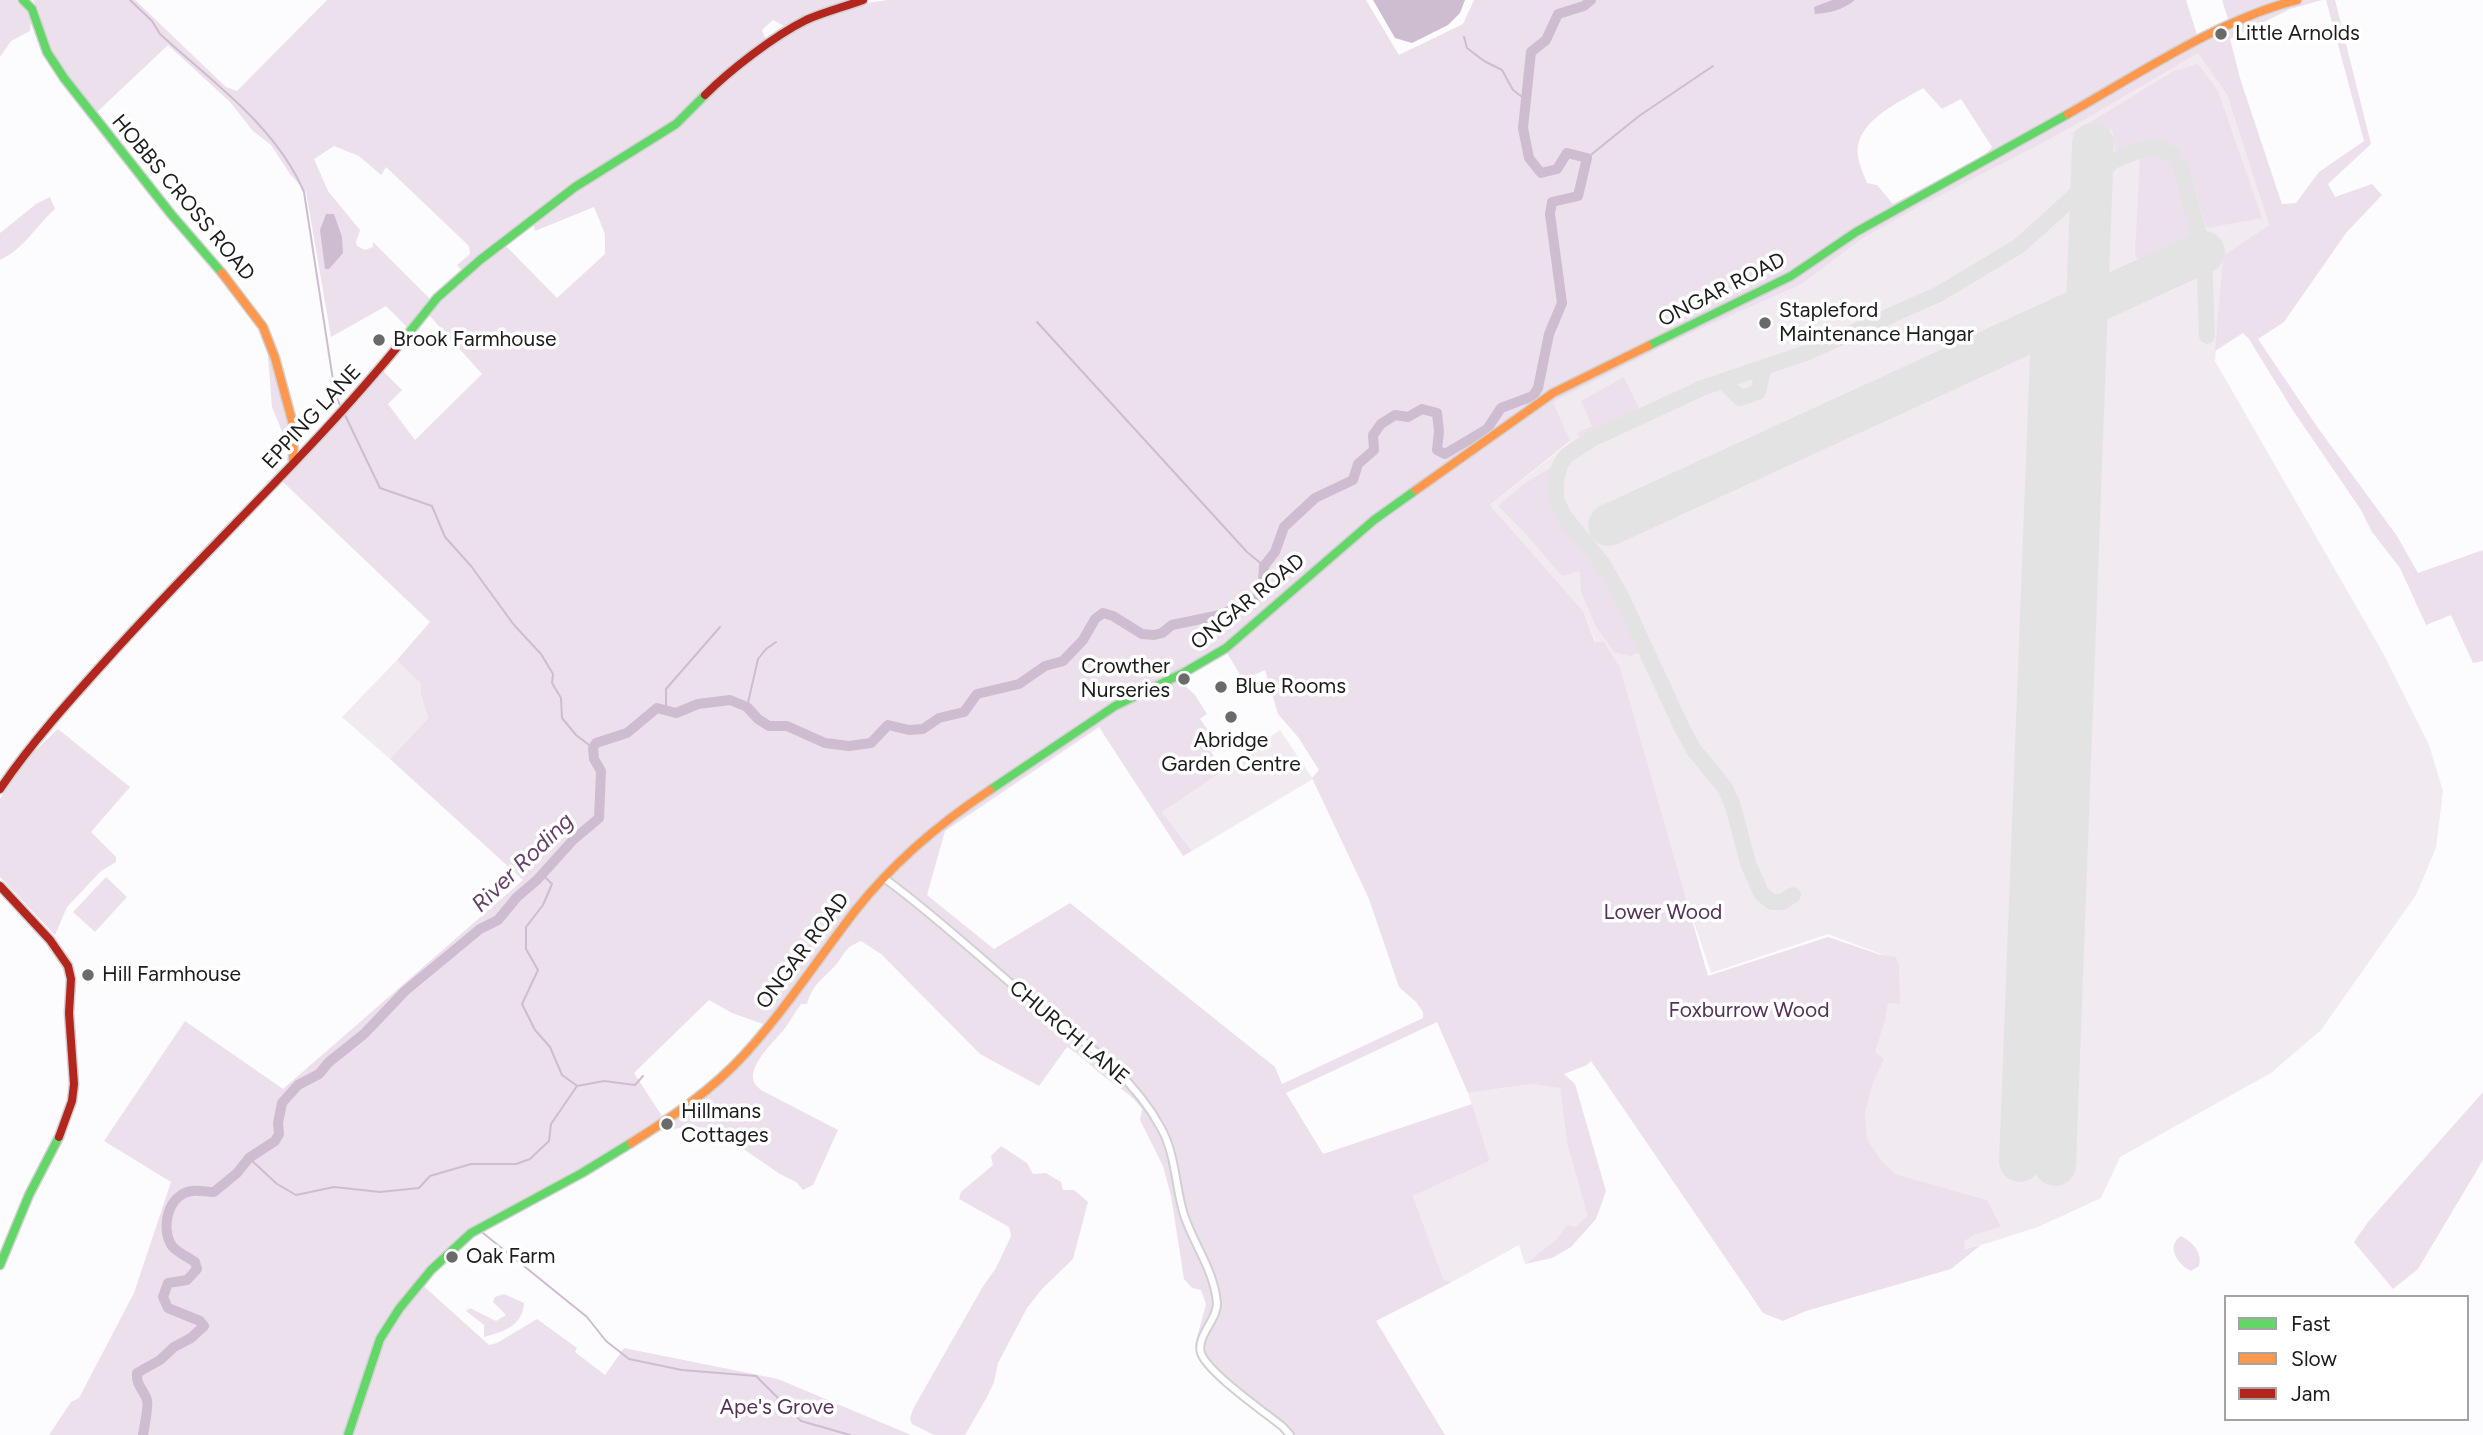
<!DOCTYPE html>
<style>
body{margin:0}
#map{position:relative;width:2483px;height:1435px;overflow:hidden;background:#fcfbfd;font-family:Figtree,sans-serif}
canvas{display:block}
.legend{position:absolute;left:2224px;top:1295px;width:245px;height:126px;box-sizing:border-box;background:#fff;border:2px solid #a5a4a5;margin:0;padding:9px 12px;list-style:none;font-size:21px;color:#1d1c1d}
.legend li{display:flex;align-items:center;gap:14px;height:35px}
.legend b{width:35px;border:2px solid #a5a4a5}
</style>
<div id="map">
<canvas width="2483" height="1435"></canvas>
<ul class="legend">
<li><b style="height:9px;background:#63d668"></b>Fast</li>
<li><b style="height:9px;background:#ff974d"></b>Slow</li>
<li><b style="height:9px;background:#b3261e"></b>Jam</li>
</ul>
</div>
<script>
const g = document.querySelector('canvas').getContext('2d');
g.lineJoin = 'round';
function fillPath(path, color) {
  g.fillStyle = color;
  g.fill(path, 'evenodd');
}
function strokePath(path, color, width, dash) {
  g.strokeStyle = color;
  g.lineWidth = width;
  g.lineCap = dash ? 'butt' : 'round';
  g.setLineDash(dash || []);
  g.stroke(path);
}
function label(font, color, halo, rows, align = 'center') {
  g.font = font + ' Figtree,sans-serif';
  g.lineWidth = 7;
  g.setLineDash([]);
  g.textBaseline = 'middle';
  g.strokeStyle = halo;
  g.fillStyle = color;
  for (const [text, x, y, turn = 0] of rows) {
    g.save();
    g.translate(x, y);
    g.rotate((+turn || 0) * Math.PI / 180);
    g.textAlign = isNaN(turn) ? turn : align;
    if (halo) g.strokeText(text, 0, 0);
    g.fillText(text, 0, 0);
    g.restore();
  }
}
const built = new Path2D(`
 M 2198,52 L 2227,95 L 2269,225 L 2223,257 L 2215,361 L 2383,653 L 2429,745 L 2443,791 L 2436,848 L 2416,895 L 2321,1030 L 2271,1073 L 2120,1157 L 2101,1198 L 2038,1227 L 1988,1243 L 1823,1285 L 1824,1227 L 1793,1010 L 1809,992 L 1883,955 L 1828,934 L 1711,973 L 1619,699 L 1583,611 L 1490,505 L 1570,442 L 1552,402 L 1674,341 L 1802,284 L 1862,239 L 1919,206 L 2060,134 Z
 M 397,660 L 421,684 L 421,697 L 428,718 L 390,759 L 342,717 Z
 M 1280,730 L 1313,779 L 1192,851 L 1162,812 Z
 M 1532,1084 L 1560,1087 L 1567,1144 L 1587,1215 L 1575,1227 L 1525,1264 L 1519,1245 L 1452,1282 L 1444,1280 L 1413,1196 L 1490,1161 L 1468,1093 Z`);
const green = new Path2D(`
 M 0,0 L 18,0 C 28,9 33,17 30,31 L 11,41 L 0,57 Z
 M 33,0 L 135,0 L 226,87 L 237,91 L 327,0 L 851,0 L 822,9 L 784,26 L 773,20 L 762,30 L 766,41 L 715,79 L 673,121 L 575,183 L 462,270 L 457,265 L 470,254 L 469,246 L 386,167 L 381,175 L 359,156 L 334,146 L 314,159 L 328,191 L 360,230 L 356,242 L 357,246 L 365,250 L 373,247 L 373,242 L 430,299 L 408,328 L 386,306 L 331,337 L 306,192 L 290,174 L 271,145 L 253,131 L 230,102 L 168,45 L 95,114 C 78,92 56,68 47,41 C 42,26 42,13 33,0 Z
 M 888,0 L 1366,0 L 1399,55 L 1463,24 L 1474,0 L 1832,0 L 1815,8 L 1815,14 C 1829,14 1845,9 1855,0 L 2186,0 L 2198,38 L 2229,22 L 2222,0 L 2322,0 L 2290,9 L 2230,39 L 2240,78 L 2282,204 L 2296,203 L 2319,172 L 2364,141 L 2326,0 L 2335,0 L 2371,144 L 2328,184 L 2335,197 L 2372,184 L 2382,195 L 2346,233 L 2284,322 L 2258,339 L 2318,428 L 2397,536 L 2418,573 L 2483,550 L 2483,661 L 2473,663 L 2451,615 L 2426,625 L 2400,568 L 2372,532 L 2361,510 L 2292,409 L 2249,339 L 2243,333 L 2215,351 L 2223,256 L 2269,225 L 2227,95 L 2198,53 L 2060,134 L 1920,206 L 1862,239 L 1802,284 L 1674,341 L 1553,402 L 1570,441 L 1490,505 L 1583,611 L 1595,642 L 1604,642 L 1620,668 L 1708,976 L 1828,937 L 1881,955 L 1896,957 L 1899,965 L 1900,1004 L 1888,1003 L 1885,1020 L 1875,1052 L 1884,1059 L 1872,1085 L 1865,1113 L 1867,1139 L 1882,1162 L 1897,1175 L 1987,1200 L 2001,1227 L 1976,1234 L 1964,1241 L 1965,1249 L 1981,1245 L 1951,1269 L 1806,1311 L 1783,1321 L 1763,1313 L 1591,1061 L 1587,1065 L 1564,1074 L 1575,1084 L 1606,1191 L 1596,1219 L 1571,1247 L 1552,1258 L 1525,1264 L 1556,1240 L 1567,1225 L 1575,1227 L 1587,1215 L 1567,1144 L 1560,1088 L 1532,1084 L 1468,1093 L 1437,1022 L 1286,1093 L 1323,1154 L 1472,1104 L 1490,1161 L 1413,1196 L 1444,1280 L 1452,1282 L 1376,1321 L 1445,1435 L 1285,1435 L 1270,1419 L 1202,1361 L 1195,1345 L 1206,1304 L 1201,1290 L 1192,1288 L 1184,1279 L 1171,1196 L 1163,1166 L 1140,1120 L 1142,1109 C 1131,1094 1122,1090 1107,1079 C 1093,1069 1083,1056 1067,1047 L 1039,1086 L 980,1054 L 881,954 L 861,941 C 841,949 846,955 833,968 C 820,982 813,984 807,1004 L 801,1004 C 795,1012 791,1020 785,1028 C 775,1041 755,1058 753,1075 C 752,1082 757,1086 761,1090 L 838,1130 L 813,1185 L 803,1190 L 796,1182 L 780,1174 L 723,1135 L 695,1126 L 658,1131 L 721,1081 L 791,992 L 763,1024 L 732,1013 L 709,1000 L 634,1073 L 662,1116 L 608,1153 L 475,1226 L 418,1281 L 489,1345 L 497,1343 L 537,1319 L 577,1348 L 575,1352 L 605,1375 L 624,1348 L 778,1379 L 911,1435 L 49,1435 L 71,1402 L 79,1398 L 134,1293 L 171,1182 L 104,1141 L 185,1021 L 283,1089 L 523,880 L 390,759 L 428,718 L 421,696 L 421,684 L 397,660 L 430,622 L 282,481 L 383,371 L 402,390 L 388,404 L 415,440 L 482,374 L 429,315 C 454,286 472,266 506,246 L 557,298 L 605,254 L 605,234 L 594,207 L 535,231 L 533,224 L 574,191 L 678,126 L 719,84 L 765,49 L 802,26 L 860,4 ZM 1923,88 L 1942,109 L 1961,99 L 1992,147 L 1984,156 L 1893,204 L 1877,185 L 1867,183 C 1864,175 1859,165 1858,156 C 1854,121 1899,103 1923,88 ZM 1226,651 L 1243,680 L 1265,670 L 1278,714 L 1298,737 L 1319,770 L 1312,778 L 1369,899 L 1399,987 L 1416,1002 L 1423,1012 L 1423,1018 L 1282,1084 L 1275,1067 L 1070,903 L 994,949 L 927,895 L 945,831 L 1099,727 L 1183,856 L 1192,851 L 1162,812 L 1224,770 L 1211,752 L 1218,744 L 1200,719 L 1207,714 L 1195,695 L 1178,679 L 1110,710 Z
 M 2198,64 L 2218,91 L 2262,218 L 2207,228 C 2190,178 2187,117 2116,154 L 2112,130 L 2069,135 L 2174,71 Z
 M 2152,152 C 2185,157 2189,207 2196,235 L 2140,260 L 2136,258 L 2135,252 L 2140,156 Z
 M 50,197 L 55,209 C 36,226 24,249 0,260 L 0,233 L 36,204 Z
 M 267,344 L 291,429 L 291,453 L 272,407 Z
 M 1624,377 L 1639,409 L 1579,437 L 1577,433 L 1592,426 L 1581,401 Z
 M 1555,465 L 1549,484 L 1551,501 L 1576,542 L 1608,582 L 1642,651 L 1630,656 L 1614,652 L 1597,628 L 1581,592 L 1580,571 L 1562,576 L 1525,533 L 1498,506 L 1524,484 Z
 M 58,729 L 130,787 L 91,832 L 116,857 L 116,862 L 101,871 L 67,907 L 55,935 L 0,877 L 0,799 L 22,763 Z
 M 106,877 L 127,897 L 95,932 L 73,912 Z
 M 2483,1092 L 2483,1160 L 2418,1269 L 2393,1289 L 2354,1242 L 2368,1222 Z
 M 1001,1146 L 1027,1163 L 1033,1174 L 1046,1173 L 1061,1182 L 1063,1190 L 1074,1190 L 1088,1202 L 1073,1259 L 1042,1289 L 1027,1308 L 998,1363 L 994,1382 L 987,1397 L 965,1435 L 934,1435 L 912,1424 L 910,1419 L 913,1409 L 982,1288 L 996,1268 L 1011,1236 L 1009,1227 L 959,1199 L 961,1192 L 993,1165 L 991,1156 Z
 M 2181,1236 C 2192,1242 2203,1252 2199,1266 L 2191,1271 C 2178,1265 2165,1246 2181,1236 Z
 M 504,1294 L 524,1303 C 523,1326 503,1332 484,1337 L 484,1325 L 466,1311 L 470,1308 L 496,1321 L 506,1315 L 493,1302 L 495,1297 Z`);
const water = new Path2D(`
 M 1373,0 L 1465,0 L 1460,13 L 1448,25 L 1412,43 L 1395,38 Z
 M 1832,0 L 1855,0 C 1845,9 1828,14 1815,14 L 1814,7 Z
 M 326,214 L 334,214 L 342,237 L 343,253 L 329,269 L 325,269 L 320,230 Z`);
const stream = new Path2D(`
 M 130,0 L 152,21 L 160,34 C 211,81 276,126 304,192 L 335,393 L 341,408
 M 1464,37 L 1467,48 L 1484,61 L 1502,70 L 1513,90 L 1526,100
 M 1587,158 L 1639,116 L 1713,66
 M 1037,322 L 1247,552 L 1264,566
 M 344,413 L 380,488 L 432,506 L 445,537 L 471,566 L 514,625 L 541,654 L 553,674 L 552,683 L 561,698 L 562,718 L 576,735 L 593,748
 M 747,707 L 758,659 L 766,649 L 776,642
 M 666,711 L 666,689 L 720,627
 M 542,874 L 552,884 L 543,905 L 526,927 L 526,949 L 538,970 L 522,1004 L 535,1030 L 550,1047 L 562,1075 L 576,1085
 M 249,1158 L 277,1184 L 296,1195 L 334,1187 L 380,1192 L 419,1188 L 430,1176 L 471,1164 L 516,1164 L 530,1159 L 549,1141 L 551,1124 L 577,1086 L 604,1081 L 635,1085 L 643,1076
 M 483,1233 L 587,1317 L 606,1341 L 629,1359 L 682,1370 L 756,1376 L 801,1421 L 850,1435`);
const river = new Path2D(`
 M 143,1435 C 144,1428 149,1405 147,1400 C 144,1390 136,1386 137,1373 L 160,1360 L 174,1347 L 191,1338 L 204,1326 L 200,1321 L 168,1308 L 163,1297 L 168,1283 L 187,1280 L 197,1269 L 195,1262 C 188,1257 178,1253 172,1246 C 160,1228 168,1194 192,1191 C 199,1190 207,1192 214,1192 L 237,1173 L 249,1158 L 275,1141 L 279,1134 L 278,1123 L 282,1103 L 298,1085 L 319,1074 L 329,1062 L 364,1034 L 405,991 L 480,929 L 498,920 L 517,897 L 537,880 L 573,840 L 599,818 L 601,771 L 594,759 L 593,748 L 596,743 L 627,733 L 657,708 L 676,713 L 698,704 L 730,700 L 747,707 L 758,719 L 769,726 L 787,726 L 825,743 L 849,746 L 871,743 L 888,725 L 909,730 L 923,729 L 939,718 L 964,712 L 977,694 L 1019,684 L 1045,666 L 1063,661 L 1083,640 L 1095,619 L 1103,613 L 1113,616 L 1142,634 L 1154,635 L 1162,633 L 1172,625 L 1220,615 L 1257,598 L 1263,583 L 1264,566 L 1275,552 L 1284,527 L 1315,498 L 1353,480 L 1358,464 L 1374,450 L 1373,435 L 1381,424 L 1395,415 L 1408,417 L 1422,409 L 1437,413 L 1439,431 L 1437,450 L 1445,454 L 1487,429 L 1501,408 L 1533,396 L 1538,388 L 1549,334 L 1562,303 L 1550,214 L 1552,202 L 1578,196 L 1587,158 L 1567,153 L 1557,169 L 1541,173 L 1529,158 L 1523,128 L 1531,52 L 1546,40 L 1558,14 L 1584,6 L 1591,0`);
const taxiway = new Path2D(`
 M 1723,381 L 1740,398 L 1758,392 L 1764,367
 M 1793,895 L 1782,902 L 1772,902 L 1761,893 L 1748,863 L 1733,806 L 1725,788 L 1694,750 L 1681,726 L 1620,594 L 1602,563 L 1564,516 L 1556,500 L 1556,481 L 1560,465 L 1567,455 L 1592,439 L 1702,388 L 1806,353 L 1939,294 L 2019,246 L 2113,161 L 2143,149 L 2159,148 L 2172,154 L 2181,168 L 2204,252 L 2207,336`);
const runway = new Path2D(`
 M 1609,525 L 2204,252
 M 2020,1161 L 2052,329
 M 2055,1165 L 2093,144`);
const street = new Path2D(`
 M 884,878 C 932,913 976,954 1022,993 C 1072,1034 1130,1070 1161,1128 C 1176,1155 1175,1186 1184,1215 C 1194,1245 1214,1270 1217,1303 C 1218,1319 1196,1336 1201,1353 C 1207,1372 1266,1413 1283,1427 L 1290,1435`);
const fast = new Path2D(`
 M 23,0 L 32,9 L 47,52 L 64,78 L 171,214 L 222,273
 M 403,340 L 437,298 L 480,260 L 575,187 L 676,124 L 705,95
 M 1648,346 L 1791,276 L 1856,232 L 2068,114
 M 990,790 L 1115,706 L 1185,672 L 1226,648 L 1374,520 L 1416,490
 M 0,1265 L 29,1195 L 59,1137
 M 348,1435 L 380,1339 L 399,1309 L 431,1270 L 471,1233 L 582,1173 L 631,1143`);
const slow = new Path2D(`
 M 2068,114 C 2137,75 2220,19 2297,0
 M 222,273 L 263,327 L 275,358 L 294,428 L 293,460
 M 1416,490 L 1553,393 L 1648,346
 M 631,1143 C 671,1118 712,1090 744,1055 C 785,1010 818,959 855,911 C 892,864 940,823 990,790`);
const jam = new Path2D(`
 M 705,95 C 730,70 774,36 806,20 C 824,12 844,7 863,0
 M 0,789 C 32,742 70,700 109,657 C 205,550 312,452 403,340
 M 0,886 L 50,940 L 68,966 L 71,979 L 69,1013 L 74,1084 L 72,1101 L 59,1137`);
const markers = [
 [2221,34,7,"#6b6a6b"],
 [1765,323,7,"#6b6a6b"],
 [379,340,7,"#6b6a6b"],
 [1184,679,7,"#6b6a6b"],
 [1221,687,7,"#6b6a6b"],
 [1231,717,7,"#6b6a6b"],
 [88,975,7,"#6b6a6b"],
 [667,1124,7,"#6b6a6b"],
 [452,1257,7,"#6b6a6b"]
];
const poiNames = [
 ["Little Arnolds",2235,34],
 ["Stapleford",1779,311],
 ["Maintenance Hangar",1779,335],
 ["Brook Farmhouse",393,340],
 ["Crowther",1170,667,"right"],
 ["Nurseries",1170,691,"right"],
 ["Blue Rooms",1235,687],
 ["Abridge",1231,741,"center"],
 ["Garden Centre",1231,765,"center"],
 ["Hill Farmhouse",102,975],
 ["Hillmans",681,1112],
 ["Cottages",681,1136],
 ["Oak Farm",466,1257]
];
const streetNames = [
 ["HOBBS CROSS ROAD",183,198,50],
 ["ONGAR ROAD",1722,290,-27],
 ["EPPING LANE",312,417,-47],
 ["ONGAR ROAD",1248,602,-39],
 ["ONGAR ROAD",803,951,-53],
 ["CHURCH LANE",1069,1033,40]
];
const parkNames = [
 ["Lower Wood",1663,913],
 ["Foxburrow Wood",1749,1011],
 ["Ape's Grove",777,1408]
];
const waterNames = [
 ["River Roding",523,863,-44]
];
fillPath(built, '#f1ebf1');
fillPath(green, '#ece0ed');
fillPath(water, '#cebdd0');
strokePath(stream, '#cebdd0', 2);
strokePath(river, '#cebdd0', 10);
strokePath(taxiway, '#e4e3e4', 16);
strokePath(runway, '#e4e3e4', 42);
strokePath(street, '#d1d0d2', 10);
strokePath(fast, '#d1d0d2', 11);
strokePath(slow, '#d1d0d2', 11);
strokePath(jam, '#d1d0d2', 11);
strokePath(street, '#fffeff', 6);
strokePath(fast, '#63d668', 8);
strokePath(slow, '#ff974d', 8);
strokePath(jam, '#b3261e', 8);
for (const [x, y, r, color] of markers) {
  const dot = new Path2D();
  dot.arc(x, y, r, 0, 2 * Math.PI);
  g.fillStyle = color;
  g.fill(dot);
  strokePath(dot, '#fff', 2.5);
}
label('21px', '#1d1c1d', '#fff', poiNames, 'left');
label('21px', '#1d1c1d', '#fff', streetNames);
label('21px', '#553158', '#fff', parkNames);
label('italic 23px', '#654169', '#fff', waterNames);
</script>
